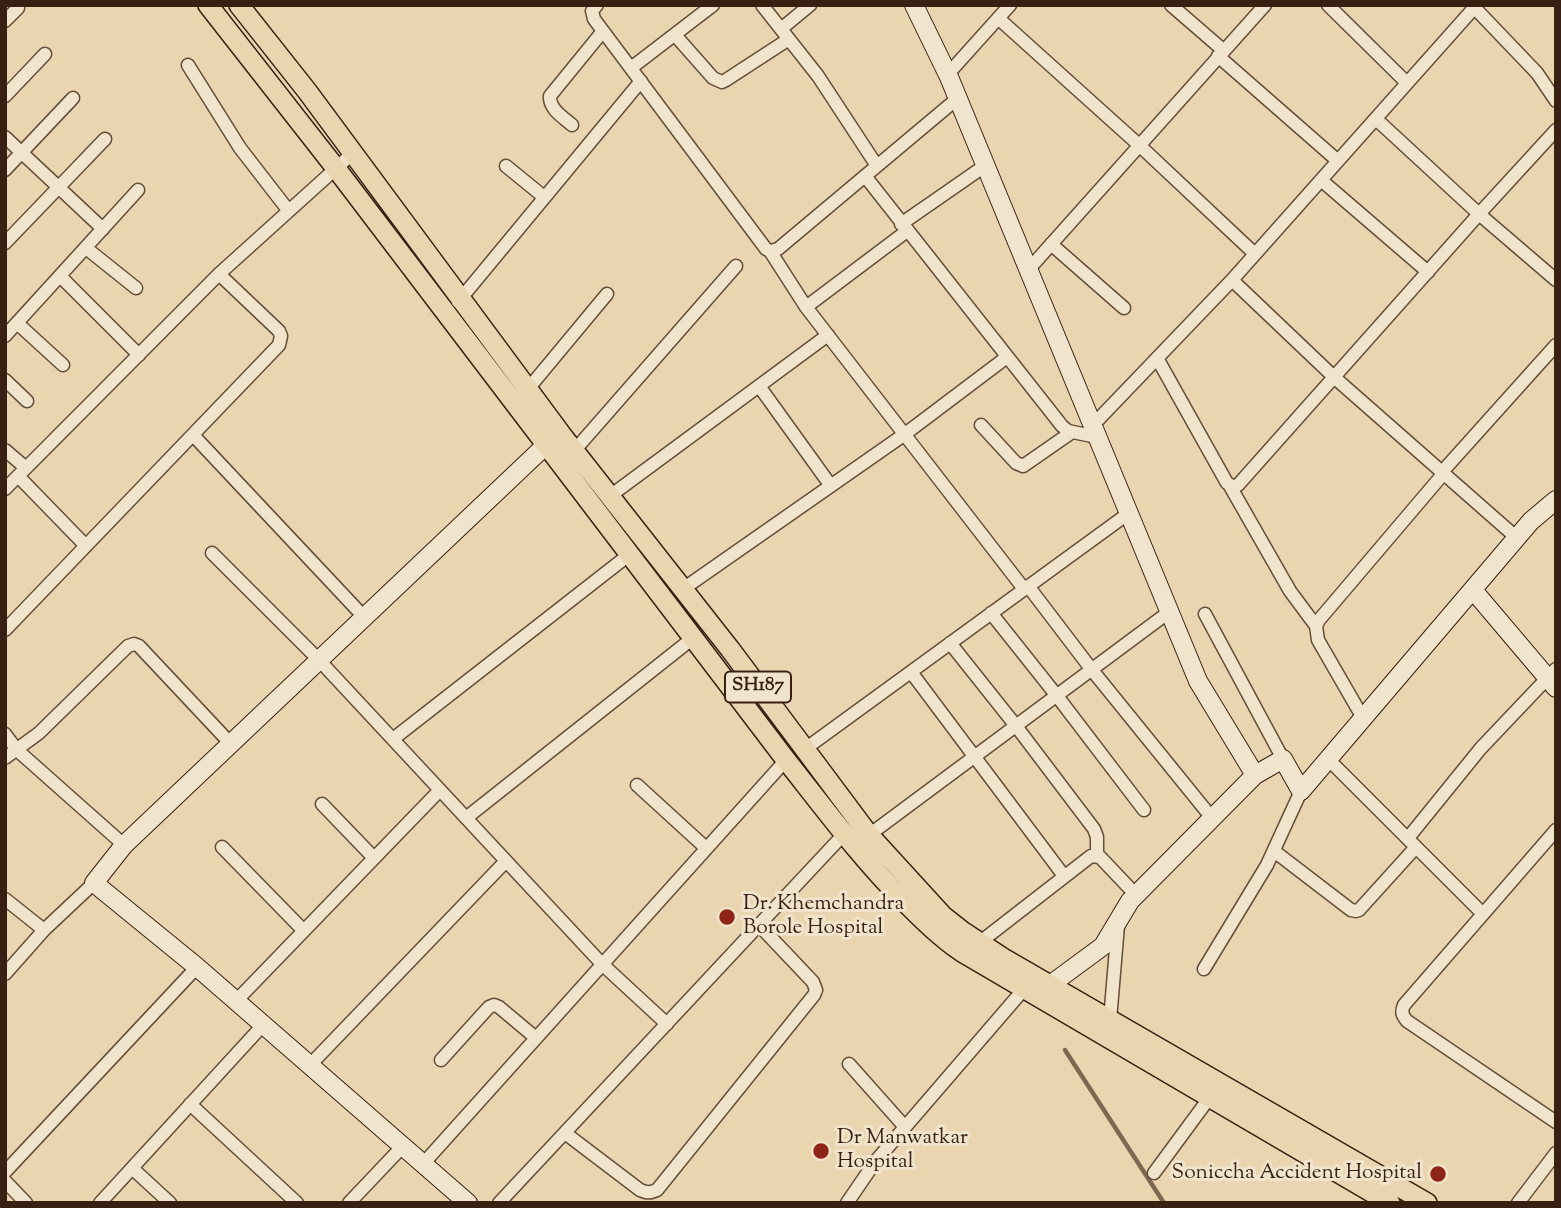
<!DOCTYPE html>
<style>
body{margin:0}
#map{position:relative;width:1561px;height:1208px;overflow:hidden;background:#e9d6b0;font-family:"Sorts Mill Goudy",serif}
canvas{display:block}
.frame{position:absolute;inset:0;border:7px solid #382013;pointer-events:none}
</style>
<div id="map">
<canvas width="1561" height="1208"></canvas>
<div class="frame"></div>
</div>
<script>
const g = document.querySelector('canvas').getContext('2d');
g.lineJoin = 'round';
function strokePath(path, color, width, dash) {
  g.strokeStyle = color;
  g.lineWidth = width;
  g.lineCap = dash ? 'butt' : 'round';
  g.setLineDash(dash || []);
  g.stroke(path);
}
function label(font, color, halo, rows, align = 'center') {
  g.font = font + ' "Sorts Mill Goudy",serif';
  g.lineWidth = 6;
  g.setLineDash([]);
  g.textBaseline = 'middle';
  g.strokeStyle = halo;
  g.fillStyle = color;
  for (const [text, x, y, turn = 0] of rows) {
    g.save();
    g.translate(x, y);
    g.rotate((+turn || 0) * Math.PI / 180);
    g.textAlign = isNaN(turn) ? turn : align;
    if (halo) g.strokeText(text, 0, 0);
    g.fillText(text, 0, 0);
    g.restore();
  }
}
const stream = new Path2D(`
 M 1065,1050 L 1164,1203`);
const street = new Path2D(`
 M 597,5 L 592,11 L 594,19 L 766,249 L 770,251 L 778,249 L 958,98
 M 762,5 L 818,76 L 877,166
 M 1171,5 L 1223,50
 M 1328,5 L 1407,83
 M 1472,5 L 1537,73 L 1556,101
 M 998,18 L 1139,145 L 1255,254
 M 5,21 L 18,8
 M 781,29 L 810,5
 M 675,35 L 713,78 L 722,82 L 726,80 L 789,39
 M 1218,56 L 1338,161
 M 188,65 L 240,148 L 288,210
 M 631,68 L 713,5
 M 948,74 L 1010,5
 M 5,96 L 45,54
 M 1376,119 L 1479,214 L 1556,280
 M 572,125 C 563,117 549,109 550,96 L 603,31
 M 5,137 L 103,229
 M 506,166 L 544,197
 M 5,170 L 73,98
 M 865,176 L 1062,426 L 1068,431 L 1097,437
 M 1321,180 L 1428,272
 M 901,224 L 986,165
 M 5,243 L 105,139
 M 1051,244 L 1124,308
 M 86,248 L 136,288
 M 770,251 L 806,307 L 1024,589
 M 1029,269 L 1265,5
 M 60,276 L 139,355
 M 1232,280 L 1335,378 L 1517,538
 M 458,302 L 641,81
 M 806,307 L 907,231
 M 17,323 L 63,365
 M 5,336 L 138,190
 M 1157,358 L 1227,483 L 1234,487 L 1238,485 L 1479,214 L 1556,130
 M 5,380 L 27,401
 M 759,386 L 831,486
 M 528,389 L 607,294
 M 981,425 L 1016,463 L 1023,466 L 1072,432
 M 1093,425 L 1232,280 L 1474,8
 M 193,435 L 364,617
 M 5,450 L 26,468
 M 574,451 L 736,266
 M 1442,472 L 1556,345
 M 18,476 L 86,546
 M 1230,486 L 1290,591 L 1316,626
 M 5,489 L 219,274 L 353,153
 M 610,496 L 828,335
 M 212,553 L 319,660 L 602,964 L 667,1024
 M 1028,586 L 1092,670 L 1212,818
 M 683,589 L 905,434 L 1007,357
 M 991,613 L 1057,696 L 1144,810
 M 1205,614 L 1283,759
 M 5,630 L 279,345 L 281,336 L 279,331 L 219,274
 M 950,643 L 1016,726 L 1094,829 L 1097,837 L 1097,855
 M 911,672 L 1064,876
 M 1363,718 L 1318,640 L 1316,626 L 1319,620 L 1444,473
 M 5,734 L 17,750 L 124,845
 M 393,739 L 630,554
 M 805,749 L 1129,513
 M 5,758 L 39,733 L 128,646 L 134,644 L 139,646 L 231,744
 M 1328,759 L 1483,914
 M 637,785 L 706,848
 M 322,804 L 374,858
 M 466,818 L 693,638
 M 1556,830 L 1404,1005 C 1401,1012 1402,1015 1407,1021 L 1556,1122
 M 869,835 L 1169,612
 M 1408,838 L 1481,748 L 1556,669
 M 222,847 L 304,931
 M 1274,851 L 1351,910 L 1356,911 L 1359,910 L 1416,847
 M 5,899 L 44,930
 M 979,943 L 1091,856 L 1100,857 L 1136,895
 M 1204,969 L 1267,865 L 1301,791
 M 5,974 L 44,930 L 94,883
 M 236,1001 L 440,790
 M 1110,1020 L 1118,925
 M 441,1060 L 489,1007 L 494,1005 L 499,1007 L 536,1038
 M 849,1064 L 905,1127
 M 310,1065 L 506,861
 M 190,1104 L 297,1203
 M 565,1133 L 640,1190 C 647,1193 650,1193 657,1190 L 814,995 L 816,990 L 813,982 L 759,925
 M 423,1164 L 786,760
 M 132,1168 L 170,1203
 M 5,1172 L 197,967
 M 1154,1173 L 1210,1097
 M 5,1181 L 26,1203
 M 100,1203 L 263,1025
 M 349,1203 L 403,1146
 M 499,1203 L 844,834
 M 847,1203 L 875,1162 L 1024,989
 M 1518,1203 L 1556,1153`);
const secondary = new Path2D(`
 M 914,5 L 949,77 L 1198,681 L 1255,775 L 1130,901 L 1103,946 L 1050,985
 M 1473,590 L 1556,688
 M 1255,775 L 1283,759 L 1301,791 L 1531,521 L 1556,500
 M 468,1203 L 197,967 L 94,883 L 124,845 L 546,445`);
const primary = new Path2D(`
 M 208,5 L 338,171 L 786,760 C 824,808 861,858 905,902 C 923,920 940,937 962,952 L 1390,1203
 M 239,5 L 307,91 L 561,434 L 730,649 L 869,835 L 943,916 L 962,931 L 1003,958 L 1427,1203`);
const markers = [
 [727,917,9,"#8f2418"],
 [821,1151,9,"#8f2418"],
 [1438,1174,9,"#8f2418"]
];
const shields = [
 [758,687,66]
];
const shieldNames = [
 ["SH187",758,687]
];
const poiNames = [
 ["Dr. Khemchandra",743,905],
 ["Borole Hospital",743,929],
 ["Dr Manwatkar",837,1139],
 ["Hospital",837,1163],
 ["Soniccha Accident Hospital",1422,1174,"right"]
];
strokePath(stream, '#7e6851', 4.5);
strokePath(street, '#644e3a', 15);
strokePath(secondary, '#382013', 20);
strokePath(primary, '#382013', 22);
strokePath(street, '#f1e4cc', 12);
strokePath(secondary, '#f1e4cc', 18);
strokePath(primary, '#e9d6b0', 19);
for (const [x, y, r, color] of markers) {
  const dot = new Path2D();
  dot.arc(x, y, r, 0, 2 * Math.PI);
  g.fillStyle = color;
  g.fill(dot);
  strokePath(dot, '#f1e4cc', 2.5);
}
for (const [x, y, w] of shields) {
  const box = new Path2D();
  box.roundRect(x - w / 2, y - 15.5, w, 31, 5);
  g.fillStyle = '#f1e4cc';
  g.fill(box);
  strokePath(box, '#382013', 2);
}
label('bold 19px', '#382013', null, shieldNames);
label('21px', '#382013', '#f1e4cc', poiNames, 'left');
</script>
